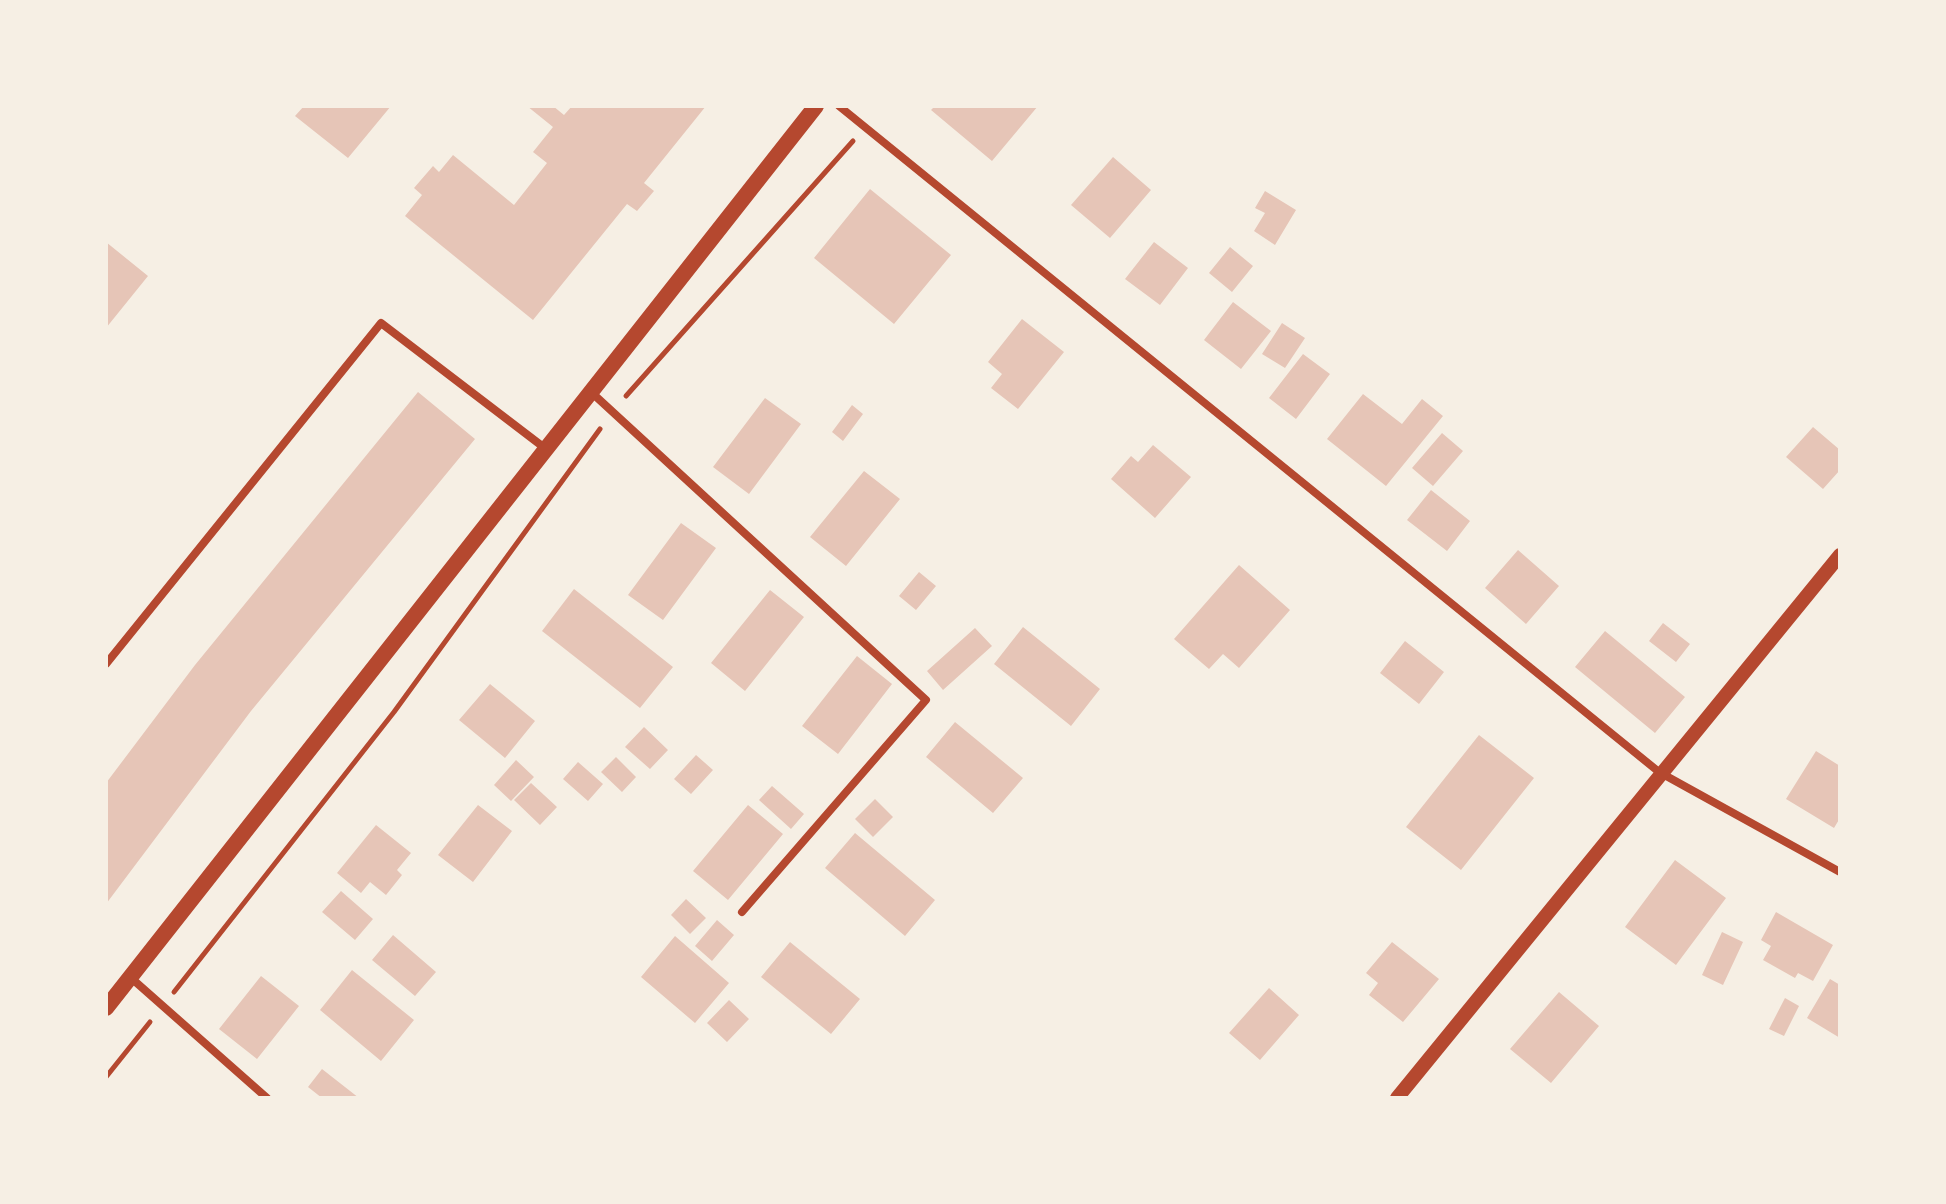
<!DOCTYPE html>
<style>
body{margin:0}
#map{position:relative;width:1946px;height:1204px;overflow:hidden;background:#f6efe4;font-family:"Exo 2",sans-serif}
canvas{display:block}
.frame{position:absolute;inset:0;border:108px solid #f6efe4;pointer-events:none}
</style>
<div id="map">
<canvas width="1946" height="1204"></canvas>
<div class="frame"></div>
</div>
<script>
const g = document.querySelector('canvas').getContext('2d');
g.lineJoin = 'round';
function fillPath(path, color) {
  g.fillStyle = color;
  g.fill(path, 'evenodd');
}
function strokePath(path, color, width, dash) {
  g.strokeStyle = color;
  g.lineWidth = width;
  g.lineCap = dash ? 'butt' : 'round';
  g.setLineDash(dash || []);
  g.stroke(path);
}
const building = new Path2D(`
 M 304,106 L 391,106 L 348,158 L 295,116 Z
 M 527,106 L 553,106 L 564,115 L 572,106 L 706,106 L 644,183 L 654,191 L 637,211 L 627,204 L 533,320 L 405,216 L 422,195 L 414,188 L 433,166 L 439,172 L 453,155 L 514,205 L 547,163 L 533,152 L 553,127 Z
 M 935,106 L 1038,106 L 992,161 L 931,110 Z
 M 1113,157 L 1151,190 L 1110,238 L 1071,205 Z
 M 870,189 L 951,255 L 894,324 L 814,258 Z
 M 1265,191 L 1296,210 L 1275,245 L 1254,231 L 1265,213 L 1255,208 Z
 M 106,242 L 148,276 L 106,328 Z
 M 1154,242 L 1188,268 L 1160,305 L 1125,279 Z
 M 1230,247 L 1253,266 L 1232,292 L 1209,273 Z
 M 1233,302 L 1271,331 L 1241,369 L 1204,340 Z
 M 1022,319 L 1064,352 L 1018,409 L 991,388 L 1002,374 L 988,362 Z
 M 1282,323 L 1305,338 L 1285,368 L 1262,354 Z
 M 1303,354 L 1330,374 L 1296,419 L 1269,398 Z
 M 418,392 L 475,439 L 251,711 L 106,904 L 106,783 L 195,665 Z
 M 1363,394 L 1402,424 L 1422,399 L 1443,416 L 1386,486 L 1327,439 Z
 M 765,398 L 801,424 L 749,494 L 713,467 Z
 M 852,405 L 863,414 L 843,441 L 832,432 Z
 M 1813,427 L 1840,450 L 1840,470 L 1823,489 L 1786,457 Z
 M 1442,433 L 1463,451 L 1433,486 L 1412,468 Z
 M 1153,445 L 1191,477 L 1155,518 L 1111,479 L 1131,456 L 1138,462 Z
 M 864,471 L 900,499 L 846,566 L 810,537 Z
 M 1431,490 L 1470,521 L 1447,551 L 1407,520 Z
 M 681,523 L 716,548 L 663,620 L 628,595 Z
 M 1518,550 L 1559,586 L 1526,624 L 1485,588 Z
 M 1239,565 L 1290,610 L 1239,668 L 1223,654 L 1209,669 L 1174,639 Z
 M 919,572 L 936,586 L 916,610 L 899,596 Z
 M 574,589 L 673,667 L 640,708 L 542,631 Z
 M 770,590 L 804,617 L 745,691 L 711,663 Z
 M 1663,623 L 1690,644 L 1676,662 L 1649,641 Z
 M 1023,627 L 1100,689 L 1071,726 L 994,664 Z
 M 975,628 L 992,646 L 943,690 L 927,671 Z
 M 1605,631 L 1685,697 L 1655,733 L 1575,667 Z
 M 1405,641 L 1444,672 L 1419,704 L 1380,673 Z
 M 857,656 L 892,684 L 838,754 L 802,726 Z
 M 490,684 L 535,721 L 505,758 L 459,720 Z
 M 955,722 L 1023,778 L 993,813 L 926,757 Z
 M 644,727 L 668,750 L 650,769 L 625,747 Z
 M 1479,735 L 1534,778 L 1461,870 L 1406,827 Z
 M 1816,751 L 1840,766 L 1840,818 L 1834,828 L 1786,799 Z
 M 696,755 L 713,770 L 691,794 L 674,779 Z
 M 616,757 L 636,777 L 622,792 L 601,772 Z
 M 516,760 L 534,777 L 511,801 L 494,785 Z
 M 578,762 L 603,784 L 588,801 L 563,779 Z
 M 531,783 L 557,807 L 540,825 L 514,800 Z
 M 772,786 L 804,814 L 791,829 L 759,800 Z
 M 875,799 L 893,817 L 873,837 L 855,819 Z
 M 478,805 L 512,831 L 473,882 L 438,855 Z
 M 748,805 L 783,834 L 728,900 L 693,871 Z
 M 376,825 L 411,853 L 397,870 L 402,875 L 386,895 L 370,882 L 361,893 L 337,873 Z
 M 855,833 L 935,900 L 905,936 L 825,868 Z
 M 1675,860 L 1726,898 L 1676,965 L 1625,927 Z
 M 341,891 L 373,919 L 355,940 L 322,912 Z
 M 686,899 L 706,918 L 690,934 L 671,915 Z
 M 1776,912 L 1833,945 L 1813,981 L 1798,973 L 1795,978 L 1763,960 L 1771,946 L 1761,940 Z
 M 717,920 L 734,935 L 712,961 L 695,946 Z
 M 1722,932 L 1743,942 L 1723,985 L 1702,975 Z
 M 393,935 L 436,972 L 415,996 L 372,960 Z
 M 675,936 L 729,983 L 695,1023 L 641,977 Z
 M 790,942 L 860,999 L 831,1034 L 761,977 Z
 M 1392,942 L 1439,979 L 1403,1022 L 1369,995 L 1378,983 L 1366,973 Z
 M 352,970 L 414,1020 L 381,1061 L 320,1010 Z
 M 261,976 L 299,1006 L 257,1059 L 219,1029 Z
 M 1830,979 L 1840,985 L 1840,1038 L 1807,1018 Z
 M 1269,988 L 1299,1015 L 1260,1060 L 1229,1033 Z
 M 1559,992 L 1599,1026 L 1551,1083 L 1510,1049 Z
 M 1785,998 L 1799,1006 L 1784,1036 L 1769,1029 Z
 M 729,1000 L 749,1019 L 727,1042 L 707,1023 Z
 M 322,1069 L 359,1098 L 322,1098 L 308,1087 Z`);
const path = new Path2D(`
 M 626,396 L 853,141
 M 174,992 L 394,712 L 600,429
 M 106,1077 L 150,1022`);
const minor = new Path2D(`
 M 839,106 L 1659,772 L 1840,872
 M 591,392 L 926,700 L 742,912
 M 106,664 L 381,323 L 546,449
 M 130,977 L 267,1098`);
const tertiary = new Path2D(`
 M 1397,1098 L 1840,555`);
const secondary = new Path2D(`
 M 106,1008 L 816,106`);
fillPath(building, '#e6c5b7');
strokePath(path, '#b5482f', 5);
strokePath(minor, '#b5482f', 8);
strokePath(tertiary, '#b5482f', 14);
strokePath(secondary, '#b5482f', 16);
</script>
